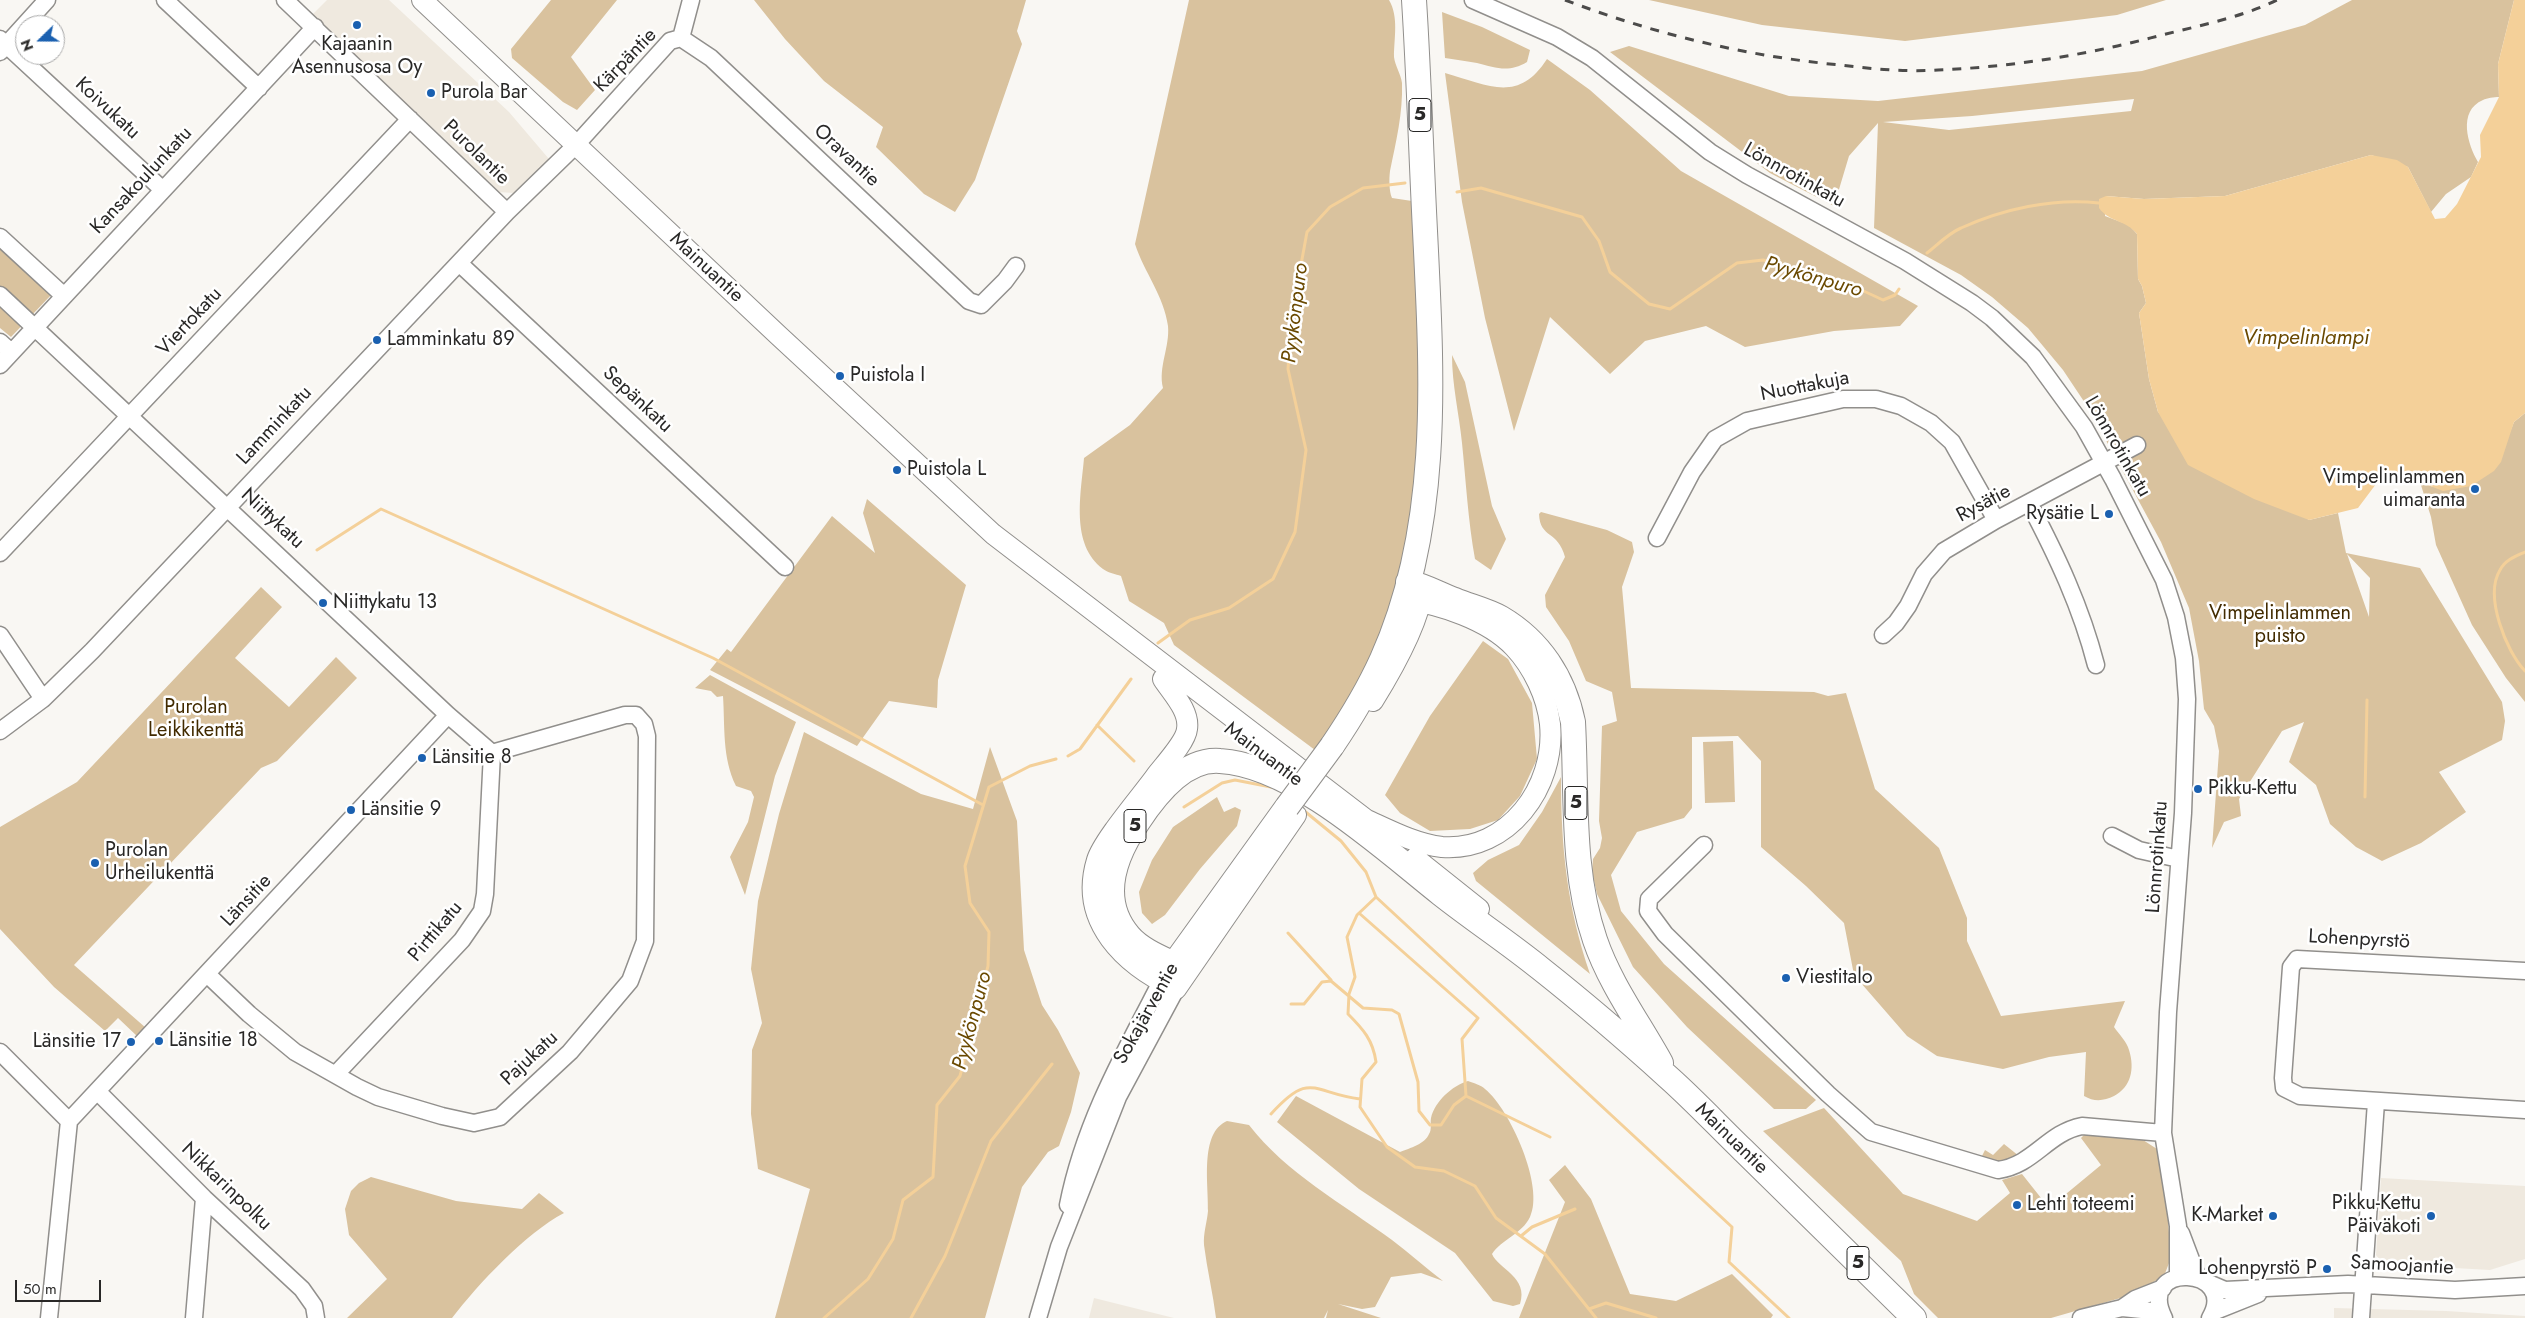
<!DOCTYPE html>
<meta charset="utf-8">
<style>
body{margin:0}
#map{position:relative;width:2525px;height:1318px;overflow:hidden;background:#f9f7f3;font-family:Jost,sans-serif}
canvas{display:block}
.north{position:absolute;left:15px;top:15px;width:50px;height:50px;box-sizing:border-box;background:#fff;border:1px solid #a9a9a9;border-radius:50%;rotate:248deg;font-size:14px;font-weight:700;line-height:20px;text-align:center;color:#292827}
.north::after{content:'';display:block;margin:auto;width:18px;height:22px;background:#1a60b0;clip-path:polygon(50% 0,100% 100%,50% 72%,0 100%)}
.scale{position:absolute;left:15px;top:1280px;width:86px;height:22px;box-sizing:border-box;border:2px solid #292827;border-top:0;padding-left:6px;font-size:15px;line-height:18px;white-space:nowrap;color:#292827;-webkit-text-stroke:4px #fff;paint-order:stroke}
</style>
<div id="map">
<canvas width="2525" height="1318"></canvas>
<div class="north">N</div>
<div class="scale">50 m</div>
</div>
<script>
const g = document.querySelector('canvas').getContext('2d');
g.lineJoin = 'round';
function fillPath(path, color) {
  g.fillStyle = color;
  g.fill(path, 'evenodd');
}
function strokePath(path, color, width, dash) {
  g.strokeStyle = color;
  g.lineWidth = width;
  g.lineCap = dash ? 'butt' : 'round';
  g.setLineDash(dash || []);
  g.stroke(path);
}
function label(font, color, halo, rows, align = 'center') {
  g.font = font + ' Jost,sans-serif';
  g.lineWidth = 5;
  g.setLineDash([]);
  g.textBaseline = 'middle';
  g.strokeStyle = halo;
  g.fillStyle = color;
  for (const [text, x, y, turn = 0] of rows) {
    g.save();
    g.translate(x, y);
    g.rotate((+turn || 0) * Math.PI / 180);
    g.textAlign = isNaN(turn) ? turn : align;
    if (halo) g.strokeText(text, 0, 0);
    g.fillText(text, 0, 0);
    g.restore();
  }
}
const built = new Path2D(`
 M 327,0 L 389,0 L 509,112 L 549,159 L 514,193 L 498,192 L 310,17 Z
 M 2381,1178 L 2525,1186 L 2525,1259 L 2490,1270 L 2383,1264 L 2376,1255 Z
 M 1094,1298 L 1174,1318 L 1089,1318 Z
 M 2334,1308 L 2446,1311 L 2525,1316 L 2525,1318 L 2334,1318 Z`);
const green = new Path2D(`
 M 551,0 L 617,0 L 571,57 L 595,90 L 577,110 L 563,102 L 512,58 L 511,49 Z
 M 754,0 L 1026,0 L 1017,31 L 1022,44 L 975,180 L 955,212 L 924,194 L 876,147 L 883,127 L 824,81 L 785,39 Z
 M 1189,0 L 1389,0 C 1399,17 1394,38 1394,57 C 1395,66 1401,74 1402,83 C 1403,113 1396,142 1390,171 C 1389,179 1389,191 1392,198 L 1412,201 L 1421,415 L 1411,535 L 1391,614 L 1338,724 L 1315,750 L 1174,645 L 1164,623 L 1129,601 L 1121,576 C 1116,574 1108,573 1103,569 C 1070,544 1081,494 1084,458 L 1130,425 L 1163,388 C 1158,367 1170,347 1168,326 C 1164,296 1144,272 1135,244 Z
 M 1649,0 L 2166,0 L 2117,15 L 1905,41 L 1762,25 Z
 M 2352,0 L 2514,0 L 2498,64 L 2499,97 C 2494,97 2487,98 2483,100 C 2457,111 2468,145 2478,162 L 2471,177 L 2446,194 L 2431,212 L 2408,167 L 2371,155 L 2225,196 L 2144,199 L 2106,196 L 2105,216 L 2129,225 L 2137,234 L 2138,279 L 2142,286 L 2146,303 L 2139,313 L 2149,379 L 2158,412 L 2309,520 L 2338,513 L 2346,553 L 2420,568 L 2502,702 L 2505,721 L 2502,740 L 2439,772 L 2466,812 L 2421,843 L 2382,861 L 2356,847 L 2330,824 L 2316,785 L 2289,762 L 2304,722 L 2282,731 L 2239,799 L 2241,816 L 2224,822 L 2212,848 L 2219,751 L 2214,726 L 2204,709 L 2199,661 L 2189,608 L 2161,542 L 2089,409 L 2063,370 L 2028,328 L 1992,297 L 1961,275 L 1874,228 L 1878,123 L 1849,156 L 1834,206 L 1770,173 L 1610,52 L 1629,46 L 1789,96 L 1878,101 L 2142,71 L 2305,25 ZM 2134,99 L 2131,111 L 1949,130 L 1883,122 L 1972,116 ZM 2347,554 L 2370,578 L 2369,617 Z
 M 1442,12 L 1482,27 L 1530,50 L 1527,62 C 1509,73 1496,68 1477,63 C 1467,61 1456,60 1445,58 Z
 M 1547,59 L 1590,90 L 1681,171 L 1918,306 L 1900,326 L 1834,331 L 1745,347 L 1706,326 L 1645,341 L 1610,374 L 1550,317 L 1514,431 L 1485,318 L 1462,202 L 1445,73 C 1488,85 1518,104 1547,59 Z
 M 0,245 L 53,293 L 11,337 L 0,328 Z
 M 1452,355 L 1465,382 L 1492,506 L 1506,539 L 1491,570 L 1475,559 C 1468,520 1466,482 1462,443 C 1459,413 1452,385 1452,355 Z
 M 2525,413 L 2525,702 L 2506,678 L 2472,625 L 2436,545 L 2431,517 L 2420,482 L 2433,487 L 2510,432 L 2514,422 Z
 M 867,499 L 966,585 L 938,680 L 937,708 L 889,701 L 857,746 L 710,670 L 727,649 L 731,652 L 832,516 L 875,553 L 863,513 Z
 M 1541,512 L 1607,530 L 1632,542 L 1634,552 L 1622,587 L 1631,688 L 1814,692 L 1828,696 L 1846,693 L 1875,789 L 1939,848 L 1967,918 L 1967,941 L 2001,1016 L 2125,1001 L 2114,1027 C 2119,1034 2127,1042 2129,1050 C 2135,1069 2131,1087 2114,1096 C 2104,1101 2094,1102 2084,1096 L 2086,1052 L 2049,1057 L 2003,1069 L 1937,1056 L 1907,1036 L 1854,975 L 1844,923 L 1806,886 L 1761,847 L 1761,761 L 1738,736 L 1692,737 L 1692,808 L 1684,818 L 1637,832 L 1611,875 L 1621,911 L 1664,964 L 1816,1100 L 1806,1109 L 1774,1109 L 1687,1027 L 1633,967 L 1597,894 L 1592,872 L 1593,859 L 1600,848 L 1602,838 L 1599,821 L 1602,726 L 1617,721 L 1612,692 L 1586,681 L 1569,641 L 1546,607 L 1545,595 L 1565,557 C 1558,530 1540,539 1539,514 Z
 M 261,587 L 282,607 L 235,658 L 289,707 L 336,657 L 357,678 L 277,761 L 261,768 L 74,965 L 146,1028 L 138,1037 L 118,1018 L 105,1031 L 54,987 L 0,929 L 0,827 L 77,782 Z
 M 1483,641 L 1508,659 L 1532,703 L 1537,759 L 1520,796 L 1498,820 L 1470,829 L 1430,831 L 1400,813 L 1385,795 L 1430,716 Z
 M 710,675 L 796,722 L 775,776 L 745,895 L 730,857 L 748,822 L 754,797 L 751,791 L 736,786 C 722,758 725,726 723,696 L 717,697 L 711,691 L 695,688 Z
 M 804,732 L 921,794 L 973,809 L 990,747 L 1017,821 L 1024,950 L 1042,1005 L 1058,1030 L 1080,1073 L 1071,1112 L 1059,1146 L 1048,1152 L 1022,1187 L 985,1318 L 775,1318 L 810,1189 L 758,1169 L 751,1114 L 752,1050 L 762,1023 L 751,969 L 758,901 L 779,814 Z
 M 1733,741 L 1735,802 L 1705,803 L 1703,742 Z
 M 1561,777 C 1561,849 1567,906 1590,974 L 1476,881 L 1473,873 L 1488,860 L 1519,845 L 1542,812 Z
 M 1217,797 L 1224,812 L 1235,807 L 1241,810 L 1237,826 L 1200,869 L 1165,915 L 1152,924 L 1142,913 L 1139,892 L 1152,860 L 1173,827 Z
 M 1468,1081 C 1473,1083 1481,1085 1485,1089 C 1510,1109 1545,1187 1530,1217 C 1522,1234 1502,1239 1492,1254 C 1498,1269 1529,1277 1520,1304 L 1513,1306 L 1493,1301 L 1455,1253 L 1359,1189 L 1277,1122 L 1296,1096 L 1400,1152 C 1410,1148 1425,1144 1429,1134 C 1432,1130 1430,1123 1431,1118 C 1435,1101 1452,1086 1468,1081 Z
 M 1824,1108 L 1903,1194 L 1977,1221 L 2010,1193 L 2002,1180 L 2022,1174 L 2049,1208 L 2101,1165 L 2081,1138 L 2084,1135 L 2143,1140 L 2157,1149 L 2168,1220 L 2171,1258 L 2164,1276 L 2131,1295 L 2051,1318 L 1938,1318 L 1914,1294 L 1901,1261 L 1763,1131 Z
 M 1227,1121 L 1249,1125 C 1286,1173 1343,1204 1392,1240 C 1409,1253 1426,1268 1443,1281 L 1421,1273 L 1391,1277 L 1375,1307 L 1362,1309 L 1338,1304 L 1381,1318 L 1326,1318 L 1328,1310 L 1324,1318 L 1216,1318 C 1213,1294 1207,1269 1204,1245 C 1203,1234 1207,1222 1208,1211 C 1209,1186 1199,1133 1227,1121 Z
 M 2004,1144 L 2019,1156 L 1997,1163 L 1981,1158 L 1985,1150 L 1993,1155 Z
 M 1565,1165 L 1591,1199 L 1630,1294 L 1676,1301 L 1732,1274 L 1773,1315 L 1771,1318 L 1519,1318 L 1565,1202 L 1549,1180 Z
 M 371,1177 L 456,1201 L 522,1209 L 539,1193 L 564,1213 C 526,1233 478,1284 452,1318 L 347,1318 L 387,1279 L 349,1235 L 345,1209 L 351,1191 L 359,1183 Z`);
const water = new Path2D(`
 M 2514,0 L 2525,0 L 2525,413 L 2514,422 L 2501,462 L 2494,471 L 2471,486 L 2443,491 L 2407,477 L 2379,480 L 2358,508 L 2309,520 L 2254,499 L 2188,465 L 2158,412 L 2149,379 L 2139,313 L 2146,303 L 2142,286 L 2138,279 L 2137,234 C 2126,220 2109,222 2099,208 L 2099,199 L 2106,196 L 2144,199 L 2225,196 L 2371,155 L 2397,160 L 2408,167 L 2435,219 L 2445,218 L 2457,204 L 2481,157 L 2480,135 L 2499,97 L 2498,64 Z`);
const stream = new Path2D(`
 M 1457,192 L 1481,188 L 1582,217 L 1599,241 L 1610,272 L 1649,304 L 1670,309 L 1737,263 L 1763,260 L 1842,281 L 1883,300 L 1895,295 L 1899,289
 M 1927,253 C 1937,245 1949,233 1961,228 C 2003,209 2052,198 2099,203
 M 317,550 L 381,509 L 713,658 L 983,805
 M 2525,552 C 2516,556 2505,560 2500,570 C 2484,596 2506,651 2525,671
 M 1158,643 L 1190,620 L 1229,608 L 1273,579 L 1295,532 L 1306,450 L 1288,369 L 1292,314 L 1307,232 L 1330,207 L 1363,188 L 1405,183
 M 1097,725 L 1134,761
 M 1068,756 L 1080,749 L 1131,679
 M 2365,797 L 2367,700
 M 1184,807 L 1222,783 L 1235,780 L 1276,788
 M 1302,809 L 1341,841 L 1366,872 L 1376,897 L 1732,1227 L 1729,1262 L 1789,1318
 M 1376,897 L 1357,915 L 1347,937 L 1355,977 L 1349,994 L 1348,1014 C 1363,1029 1373,1040 1376,1062 L 1362,1079 L 1360,1107 L 1387,1147 L 1415,1167 L 1444,1171 L 1475,1186 L 1496,1218 L 1545,1254 L 1596,1318
 M 1359,913 L 1478,1018 L 1462,1039 L 1466,1096 L 1550,1137
 M 1288,933 L 1331,980
 M 1291,1004 L 1304,1004 L 1322,982 L 1331,981 L 1363,1008 L 1392,1010 L 1399,1014 L 1418,1082 L 1419,1111 L 1430,1125 L 1441,1125 L 1454,1105 L 1466,1096
 M 1271,1114 C 1311,1070 1312,1093 1360,1099
 M 1521,1236 L 1532,1227 L 1575,1209
 M 1589,1309 L 1606,1303 L 1656,1318
 M 824,1318 L 868,1279 L 893,1239 L 903,1200 L 933,1177 L 937,1105 L 960,1076 L 988,966 L 989,932 L 970,903 L 965,866 L 989,787 L 1030,766 L 1056,759
 M 911,1318 L 945,1256 L 991,1141 L 1052,1064`);
const minor = new Path2D(`
 M 165,0 L 259,88
 M 285,0 L 507,212
 M 1473,0 L 1557,37 L 1592,58 L 1710,152 L 1747,175 L 1905,261 L 1972,303 L 1992,318 L 2033,357 L 2084,427 L 2113,479 L 2164,580 L 2176,617 L 2184,658 L 2187,699 L 2183,813 L 2168,1012 L 2163,1133 L 2178,1226 L 2178,1277
 M 681,38 L 711,58 L 969,301 L 981,305 L 1005,281 L 1016,266
 M 681,38 L 691,0
 M 0,39 L 163,190
 M 0,52 L 47,0
 M 0,237 L 63,295
 M 459,263 L 785,567
 M 0,295 L 448,715 L 492,753 L 625,715 L 636,715 L 644,724 L 647,736 L 645,941 L 630,981 L 570,1052 L 500,1117 L 474,1123 L 442,1116 L 378,1097 L 357,1087 L 295,1052 L 249,1014 L 208,975
 M 0,342 L 11,352
 M 0,365 L 315,27
 M 2029,503 C 2057,556 2081,607 2096,665
 M 1657,538 L 1692,472 L 1715,439 L 1747,421 L 1843,399 L 1876,399 L 1901,406 L 1931,423 L 1952,442 L 1996,520
 M 0,553 L 410,119
 M 0,635 L 43,699
 M 1883,635 L 1896,623 L 1908,606 L 1924,574 L 1944,551 L 1996,520 L 2137,445
 M 0,731 L 43,699 L 92,651 L 507,212 L 576,145 L 670,41 L 681,38
 M 2112,836 L 2139,850 L 2179,859
 M 1704,845 L 1649,899 L 1648,911 L 1665,934 L 1828,1094 L 1871,1132 L 1998,1170 C 2034,1165 2047,1133 2082,1126 L 2163,1133
 M 2525,971 L 2297,959 L 2291,967 L 2283,1078 L 2284,1088 L 2300,1096 L 2525,1110
 M 0,1052 L 69,1121
 M 336,1074 L 462,940 L 482,911 L 485,894 L 492,753
 M 98,1092 L 204,1198 L 302,1289 L 314,1306 L 316,1318
 M 1068,1205 C 1084,1124 1123,1055 1161,982 L 1168,972
 M 2181,1233 L 2198,1278
 M 2204,1281 L 2225,1290 L 2348,1284 L 2455,1290 L 2525,1286
 M 2122,1308 L 2161,1312
 M 2213,1312 L 2258,1294
 M 49,1318 L 69,1121 L 448,715
 M 194,1318 L 204,1198
 M 1038,1318 L 1059,1247 L 1118,1097 L 1176,989
 M 2081,1318 L 2122,1308 L 2135,1299 L 2163,1288
 M 2164,1318 C 2135,1260 2240,1267 2210,1318
 M 2361,1318 L 2376,1102`);
const major = new Path2D(`
 M 422,0 L 778,335 L 993,534 L 1377,828
 M 1163,679 C 1172,693 1190,711 1187,729 C 1186,741 1166,763 1158,773 C 1144,793 1103,840 1097,860 C 1078,922 1125,965 1176,989 L 1296,815
 M 1373,701 C 1391,672 1419,622 1423,589
 M 1367,820 C 1391,831 1416,844 1442,847 C 1508,852 1556,787 1550,724 C 1547,697 1533,667 1514,647 C 1487,619 1441,605 1404,599
 M 1415,858 L 1479,909`);
const highway = new Path2D(`
 M 1408,582 C 1425,586 1439,594 1455,600 C 1469,606 1487,610 1501,618 C 1540,641 1564,678 1573,722 C 1577,795 1571,870 1595,940 C 1610,984 1639,1023 1661,1063
 M 1332,746 C 1351,718 1368,690 1382,659 C 1442,526 1432,373 1425,231 C 1421,154 1419,77 1414,0
 M 1287,807 L 1174,964 C 1159,957 1140,949 1129,936 C 1098,900 1114,857 1138,822 C 1155,796 1184,758 1220,761 C 1294,765 1384,849 1441,894 C 1474,920 1509,943 1541,969 C 1584,1003 1627,1040 1668,1077 C 1694,1100 1719,1127 1744,1151 C 1801,1207 1858,1263 1914,1318`);
const rail = new Path2D(`
 M 1565,0 C 1655,34 1745,56 1840,65 C 1872,69 1906,72 1938,70 C 2012,67 2086,55 2158,36 C 2197,26 2240,18 2277,0`);
const highwayBridge = new Path2D(`
 M 1287,807 L 1332,746`);
const markers = [
 [357,25,5,"#1a60b0"],
 [431,93,5,"#1a60b0"],
 [377,340,5,"#1a60b0"],
 [840,376,5,"#1a60b0"],
 [897,470,5,"#1a60b0"],
 [2475,489,5,"#1a60b0"],
 [2109,514,5,"#1a60b0"],
 [323,603,5,"#1a60b0"],
 [422,758,5,"#1a60b0"],
 [2198,789,5,"#1a60b0"],
 [351,810,5,"#1a60b0"],
 [95,863,5,"#1a60b0"],
 [1786,978,5,"#1a60b0"],
 [159,1041,5,"#1a60b0"],
 [131,1042,5,"#1a60b0"],
 [2017,1205,5,"#1a60b0"],
 [2273,1216,5,"#1a60b0"],
 [2431,1216,5,"#1a60b0"],
 [2327,1269,5,"#1a60b0"]
];
const shields = [
 [1420,115,22],
 [1576,803,22],
 [1135,826,22],
 [1858,1263,22]
];
const shieldNames = [
 ["5",1420,115],
 ["5",1576,803],
 ["5",1135,826],
 ["5",1858,1263]
];
const poiNames = [
 ["Kajaanin",357,45,"center"],
 ["Asennusosa Oy",357,68,"center"],
 ["Purola Bar",441,93],
 ["Lamminkatu 89",387,340],
 ["Puistola I",850,376],
 ["Puistola L",907,470],
 ["Vimpelinlammen",2465,478,"right"],
 ["uimaranta",2465,501,"right"],
 ["Rysätie L",2099,514,"right"],
 ["Niittykatu 13",333,603],
 ["Länsitie 8",432,758],
 ["Pikku-Kettu",2208,789],
 ["Länsitie 9",361,810],
 ["Purolan",105,851],
 ["Urheilukenttä",105,874],
 ["Viestitalo",1796,978],
 ["Länsitie 18",169,1041],
 ["Länsitie 17",121,1042,"right"],
 ["Pikku-Kettu",2421,1204,"right"],
 ["Päiväkoti",2421,1227,"right"],
 ["Lehti toteemi",2027,1205],
 ["K-Market",2263,1216,"right"],
 ["Lohenpyrstö P",2317,1269,"right"]
];
const streetNames = [
 ["Kärpäntie",626,61,-46],
 ["Koivukatu",107,109,43],
 ["Purolantie",476,153,44],
 ["Oravantie",846,156,43],
 ["Lönnrotinkatu",1794,176,29],
 ["Kansakoulunkatu",142,181,-47],
 ["Mainuantie",706,268,43],
 ["Viertokatu",190,322,-47],
 ["Nuottakuja",1805,387,-11],
 ["Sepänkatu",637,400,43],
 ["Lamminkatu",275,426,-47],
 ["Lönnrotinkatu",2117,447,60],
 ["Rysätie",1984,504,-28],
 ["Niittykatu",272,519,43],
 ["Mainuantie",1263,755,37],
 ["Lönnrotinkatu",2158,857,-86],
 ["Länsitie",247,901,-47],
 ["Pirttikatu",436,932,-50],
 ["Lohenpyrstö",2359,940,3],
 ["Sokajärventie",1147,1014,-61],
 ["Pajukatu",530,1059,-43],
 ["Mainuantie",1731,1139,44],
 ["Nikkarinpolku",226,1187,44],
 ["Samoojantie",2402,1266,3]
];
const parkNames = [
 ["Vimpelinlammen",2280,614],
 ["puisto",2280,637],
 ["Purolan",196,708],
 ["Leikkikenttä",196,731]
];
const waterNames = [
 ["Pyykönpuro",1813,278,16],
 ["Pyykönpuro",1296,313,-83],
 ["Vimpelinlampi",2306,339],
 ["Pyykönpuro",973,1021,-75]
];
fillPath(built, '#efe9df');
fillPath(green, '#d9c29e');
fillPath(water, '#f4d099');
strokePath(stream, '#f4d099', 3);
strokePath(minor, '#918f8c', 19);
strokePath(major, '#918f8c', 22);
strokePath(highway, '#918f8c', 26);
strokePath(minor, '#fff', 16);
strokePath(major, '#fff', 20);
strokePath(highway, '#fff', 24);
strokePath(rail, '#4c4b4a', 3, [9, 9]);
strokePath(highwayBridge, '#918f8c', 26, []);
strokePath(highwayBridge, '#fff', 24);
for (const [x, y, r, color] of markers) {
  const dot = new Path2D();
  dot.arc(x, y, r, 0, 2 * Math.PI);
  g.fillStyle = color;
  g.fill(dot);
  strokePath(dot, '#fff', 2);
}
for (const [x, y, w] of shields) {
  const box = new Path2D();
  box.roundRect(x - w / 2, y - 16.5, w, 33, 4);
  g.fillStyle = '#fff';
  g.fill(box);
  strokePath(box, '#292827', 1);
}
label('bold 19px', '#292827', null, shieldNames);
label('20px', '#292827', '#fff', poiNames, 'left');
label('20px', '#292827', '#fff', streetNames);
label('20px', '#422b00', '#fff', parkNames);
label('italic 21px', '#6a4900', '#fff', waterNames);
</script>
